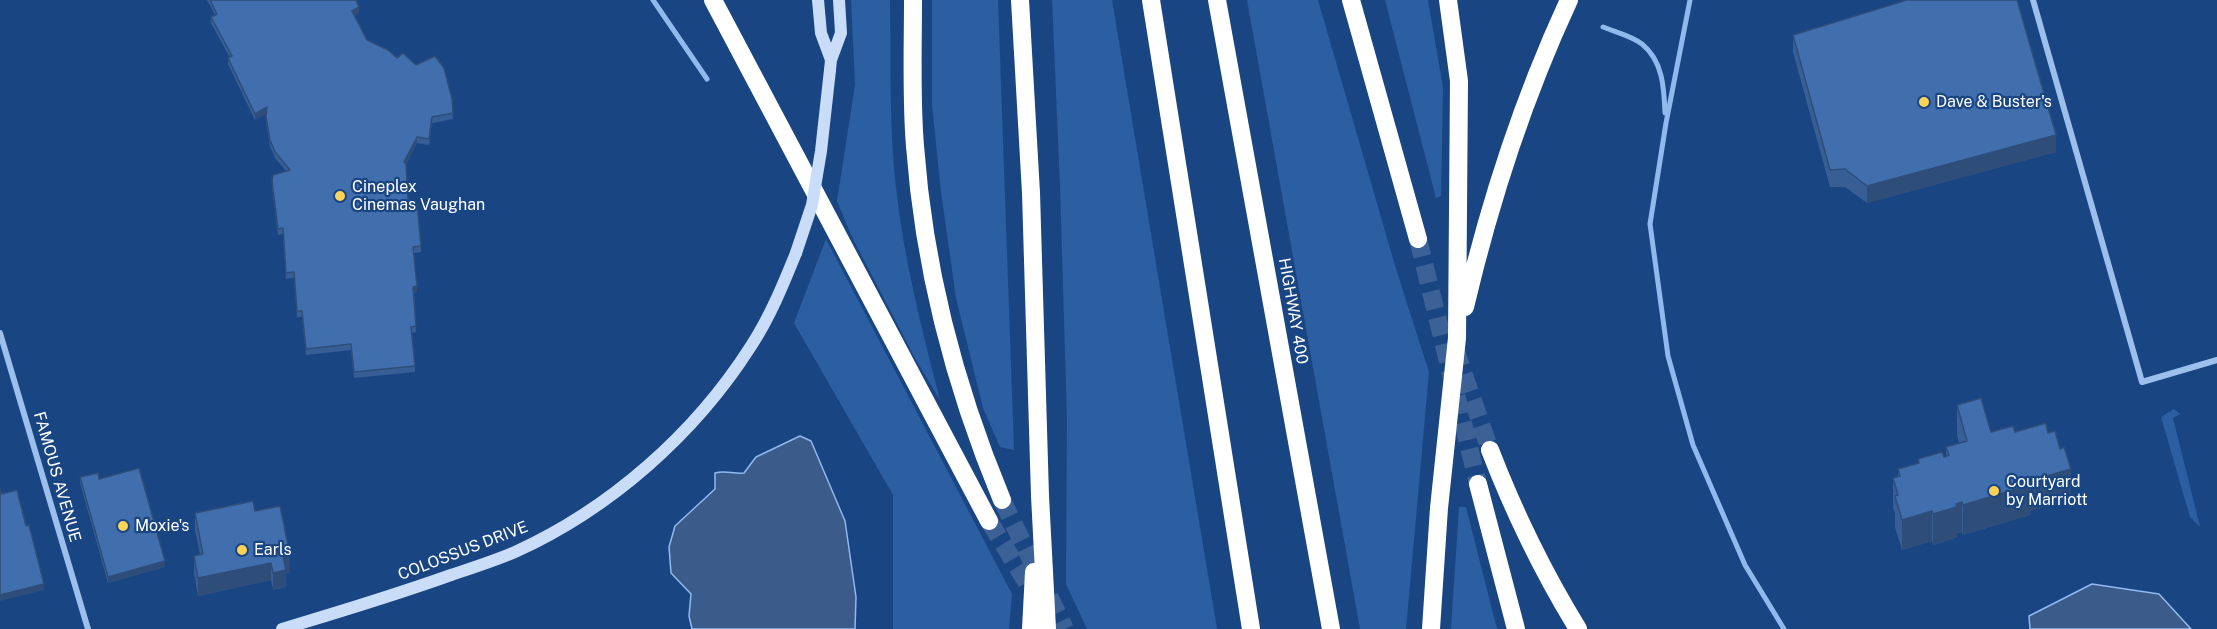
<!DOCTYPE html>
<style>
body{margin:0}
canvas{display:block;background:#194583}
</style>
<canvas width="2217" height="629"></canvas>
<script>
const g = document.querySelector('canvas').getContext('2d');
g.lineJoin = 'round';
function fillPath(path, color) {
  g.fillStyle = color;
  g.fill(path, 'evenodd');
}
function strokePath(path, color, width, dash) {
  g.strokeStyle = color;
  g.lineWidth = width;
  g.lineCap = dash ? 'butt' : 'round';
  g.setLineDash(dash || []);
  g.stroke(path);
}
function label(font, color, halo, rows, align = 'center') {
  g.font = font + ' "Public Sans",sans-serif';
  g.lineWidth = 4.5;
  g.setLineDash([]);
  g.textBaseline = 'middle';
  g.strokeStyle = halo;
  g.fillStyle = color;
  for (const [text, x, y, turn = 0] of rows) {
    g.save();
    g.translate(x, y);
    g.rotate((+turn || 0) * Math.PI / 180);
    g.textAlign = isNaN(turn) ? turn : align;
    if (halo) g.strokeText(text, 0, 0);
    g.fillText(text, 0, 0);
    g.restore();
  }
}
const green = new Path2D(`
 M 851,0 L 890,0 C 891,62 889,126 896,188 C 904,260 922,330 940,400 L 916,360 L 852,237 L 837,201 L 855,85 Z
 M 932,0 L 998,0 L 1014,450 L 1000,447 L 983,408 L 956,298 L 941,192 L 932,104 Z
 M 1052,0 L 1112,0 L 1217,629 L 1087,629 L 1066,584 L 1067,420 L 1060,185 Z
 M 1247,0 L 1318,0 L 1396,269 L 1429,372 L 1406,629 L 1360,629 Z
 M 1385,0 L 1428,0 L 1443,88 L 1441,196 L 1436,198 Z
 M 826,239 L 1012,594 L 1009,629 L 893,629 L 893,495 L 794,323 Z
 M 2174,409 L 2180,414 L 2173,418 L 2200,527 L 2190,517 L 2161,417 Z
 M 1459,507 L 1466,507 L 1497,629 L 1451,629 Z`);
const water = new Path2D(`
 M 800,436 L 811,441 L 845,521 L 856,597 L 855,629 L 692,629 L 689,616 L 691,594 L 671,573 L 669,547 L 675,526 L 715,489 L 715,473 C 725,470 733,474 744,473 L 756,457 Z
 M 2092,584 L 2159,594 L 2191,629 L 2030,629 L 2029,616 Z`);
const stream = new Path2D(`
 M 653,0 L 707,79
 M 1690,0 L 1666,123 L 1650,224 L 1668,356 L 1693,445 L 1745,565 L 1784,629
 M 1603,27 C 1615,32 1632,36 1642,44 C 1663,61 1664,88 1665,113`);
const highwayTunnel = new Path2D(`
 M 1418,239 L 1478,484
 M 1455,349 L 1490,450
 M 1002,500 L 1065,629
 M 989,521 L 1038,601`);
const street = new Path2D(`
 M 2033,0 L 2142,382 L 2217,360
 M 0,333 L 88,629`);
const secondary = new Path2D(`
 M 818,0 L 821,33 L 831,60
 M 830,70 L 831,60 L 841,33 L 839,0
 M 282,629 C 339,612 395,595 451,575 C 472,568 494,561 515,552 C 610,509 695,434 751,346 C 770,317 783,285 796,253`);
const highway = new Path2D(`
 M 713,0 L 989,521
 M 913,0 C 913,49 911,98 915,146 C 924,269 955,387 1002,500
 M 1020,0 L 1031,193 L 1040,496 L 1047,629
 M 1151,0 L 1251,629
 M 1217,0 L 1331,629
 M 1351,0 L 1418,239
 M 1465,307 C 1490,201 1523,99 1569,0
 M 1490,450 C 1514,512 1543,572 1578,629
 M 1478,484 L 1516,629
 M 1031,629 L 1034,572
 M 1431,629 L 1439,508 L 1457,338 L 1459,81 L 1448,0`);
const secondaryBridge = new Path2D(`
 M 796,253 L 812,205 L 821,151 L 830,70`);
const wall = new Path2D(`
 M 207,0 L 356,0 L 359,13 L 354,16 L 367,40 L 397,58 L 416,65 L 452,99 L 453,119 L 432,123 L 429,145 L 417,143 L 406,164 L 408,200 L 421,246 L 421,252 L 414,253 L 417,292 L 414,293 L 416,332 L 412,333 L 415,372 L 354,378 L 351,350 L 306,355 L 302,317 L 297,317 L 294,278 L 286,279 L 283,234 L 278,235 L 272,187 L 272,181 L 286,171 L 275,158 L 270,146 L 266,123 L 266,114 L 255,120 L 228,64 L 228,58 L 230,58 L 211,23 L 211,17 L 215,15 Z
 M 1793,35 L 2056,152 L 1867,203 L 1845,187 L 1830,187 L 1793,52 Z
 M 1957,405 L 1991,432 L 2015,432 L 2071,499 L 2030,511 L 2030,515 L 1963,535 L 1962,532 L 1957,533 L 1957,537 L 1933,545 L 1932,541 L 1902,550 L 1895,527 L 1895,513 L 1893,508 L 1893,478 L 1898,477 L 1898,469 L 1918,463 L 1918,459 L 1946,456 L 1946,447 L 1959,443 L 1957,435 Z
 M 80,477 L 99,479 L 165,567 L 108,583 L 80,483 Z
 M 255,511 L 290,572 L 286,573 L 286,587 L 273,590 L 271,580 L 198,596 L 194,573 L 194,556 L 200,554 L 195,530 L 195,513 Z`);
const shadedWall = new Path2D(`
 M 359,7 L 359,13 L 352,17 L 352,11 Z
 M 267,107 L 267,113 L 255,120 L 255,114 Z
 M 2056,135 L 2056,152 L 1867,203 L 1867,186 Z
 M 417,137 L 417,143 L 404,168 L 404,162 Z
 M 417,286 L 417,292 L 413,293 L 413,287 Z
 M 2071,469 L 2071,499 L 2030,511 L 2030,515 L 1963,535 L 1963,505 L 2029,481 Z
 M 1962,502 L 1962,532 L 1957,533 L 1957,537 L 1933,545 L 1933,514 L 1956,504 Z
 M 1932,511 L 1932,541 L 1902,550 L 1902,520 Z
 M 290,555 L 290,572 L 286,573 L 286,587 L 273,590 L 273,573 L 283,556 Z
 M 165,561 L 165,567 L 108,583 L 108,577 Z
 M 271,563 L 271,580 L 198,596 L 198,578 Z
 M 44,584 L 44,590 L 0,601 L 0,595 Z`);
const building = new Path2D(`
 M 210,0 L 356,0 L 359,7 L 352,11 L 367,40 L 388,50 L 397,58 L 403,53 L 416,65 L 435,56 L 444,68 L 452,99 L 453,113 L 432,117 L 429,139 L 417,137 L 404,162 L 406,164 L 408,200 L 413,200 L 417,204 L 421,246 L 413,247 L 417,286 L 413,287 L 416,326 L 411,327 L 415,366 L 354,372 L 351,344 L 306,349 L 302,311 L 297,311 L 294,272 L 286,273 L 283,228 L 278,229 L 272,181 L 273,175 L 290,170 L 275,152 L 270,140 L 266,117 L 267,107 L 255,114 L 228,58 L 232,56 L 211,17 L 217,14 Z
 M 1907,0 L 2017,0 L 2056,135 L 1867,186 L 1845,169 L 1830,170 L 1793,35 Z
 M 1981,398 L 1991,432 L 2013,426 L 2015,432 L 2046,423 L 2048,433 L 2055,431 L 2060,449 L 2064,447 L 2071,469 L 2029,481 L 2030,485 L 1963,505 L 1962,502 L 1956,504 L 1957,507 L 1933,514 L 1932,511 L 1902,520 L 1895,496 L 1898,495 L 1893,478 L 1900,476 L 1898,469 L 1919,463 L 1918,459 L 1942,452 L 1944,457 L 1949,455 L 1946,447 L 1967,441 L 1957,405 Z
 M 139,468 L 165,561 L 108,577 L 80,477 L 98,473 L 99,479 Z
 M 0,488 L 1,494 L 17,490 L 26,526 L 29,525 L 44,584 L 0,595 Z
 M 253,501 L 255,511 L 280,506 L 290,555 L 283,556 L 286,570 L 273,573 L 271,563 L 198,578 L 194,556 L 203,554 L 195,513 Z`);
const markers = [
 [1924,102,6,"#ffd258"],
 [340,196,6,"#ffd258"],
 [1994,491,6,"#ffd258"],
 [123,526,6,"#ffd258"],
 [242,550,6,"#ffd258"]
];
const poiNames = [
 ["Dave & Buster's",1936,102],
 ["Cineplex",352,187],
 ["Cinemas Vaughan",352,205],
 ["Courtyard",2006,482],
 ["by Marriott",2006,500],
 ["Moxie's",135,526],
 ["Earls",254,550]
];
const streetNames = [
 ["HIGHWAY 400",1293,311,80],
 ["FAMOUS AVENUE",57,477,74],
 ["COLOSSUS DRIVE",463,551,-21]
];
fillPath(green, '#2c5ea2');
fillPath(water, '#3b5c8a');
strokePath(water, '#90baee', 1.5);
strokePath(stream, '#90baee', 5);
strokePath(highwayTunnel, '#3c6196', 18, [18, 9]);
strokePath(street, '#9dbfec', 6);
strokePath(secondary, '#caddf8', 12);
strokePath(highway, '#fff', 18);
strokePath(secondaryBridge, '#caddf8', 12);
fillPath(wall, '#385f95');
fillPath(shadedWall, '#2e4e79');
fillPath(building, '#416fad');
strokePath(building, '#2e4e79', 1.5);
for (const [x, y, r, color] of markers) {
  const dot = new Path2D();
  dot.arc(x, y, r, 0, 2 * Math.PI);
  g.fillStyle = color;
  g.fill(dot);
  strokePath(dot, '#194583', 2);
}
label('16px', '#fff', '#194583', poiNames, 'left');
label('16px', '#fff', '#194583', streetNames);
</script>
